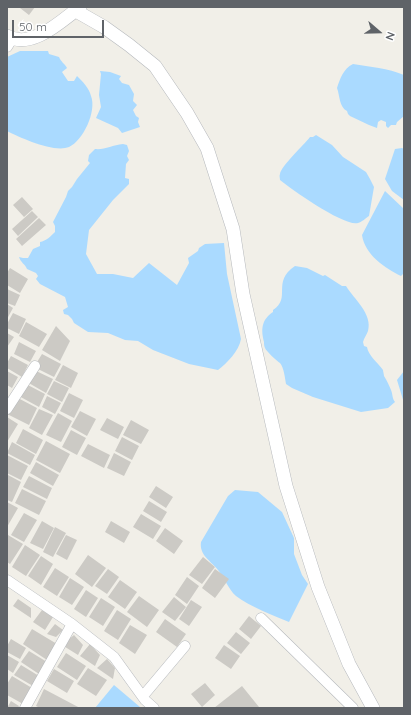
<!DOCTYPE html>
<style>
body{margin:0}
#map{position:relative;width:411px;height:715px;overflow:hidden;background:#f1efe8;font-family:Quicksand,sans-serif}
canvas{display:block}
.frame{position:absolute;inset:0;border:8px solid #5f6368;pointer-events:none}
.north{position:absolute;left:359px;top:12px;width:40px;height:40px;-webkit-text-stroke:3px #fff;paint-order:stroke;rotate:110deg;font-size:11px;font-weight:700;line-height:16px;text-align:center;color:#5f6368}
.north::after{content:'';display:block;margin:auto;width:14px;height:18px;background:#5f6368;clip-path:polygon(50% 0,100% 100%,50% 72%,0 100%)}
.scale{position:absolute;left:12px;top:20px;width:92px;height:18px;box-sizing:border-box;border:2px solid #5f6368;border-top:0;padding-left:5px;font-size:12px;line-height:14px;white-space:nowrap;color:#5f6368;-webkit-text-stroke:3px #fff;paint-order:stroke}
</style>
<div id="map">
<canvas width="411" height="715"></canvas>
<div class="frame"></div>
<div class="north">N</div>
<div class="scale">50 m</div>
</div>
<script>
const g = document.querySelector('canvas').getContext('2d');
g.lineJoin = 'round';
function fillPath(path, color) {
  g.fillStyle = color;
  g.fill(path, 'evenodd');
}
function strokePath(path, color, width, dash) {
  g.strokeStyle = color;
  g.lineWidth = width;
  g.lineCap = dash ? 'butt' : 'round';
  g.setLineDash(dash || []);
  g.stroke(path);
}
const water = new Path2D(`
 M 20,51 L 48,51 L 49,54 L 59,57 C 61,62 65,64 67,68 L 62,72 L 68,81 L 74,81 L 77,76 C 83,82 89,88 91,96 C 97,111 83,141 69,147 C 54,153 21,138 7,131 L 7,57 Z
 M 353,64 C 370,67 388,68 404,75 L 404,116 L 397,122 L 396,125 L 391,125 L 388,128 L 386,126 L 386,122 L 381,120 L 378,122 L 377,128 L 369,125 L 350,116 L 348,114 L 347,111 C 339,107 340,96 337,88 C 340,79 343,69 353,64 Z
 M 100,71 L 110,72 L 121,76 L 119,79 L 122,83 L 129,85 L 134,94 L 133,101 L 137,105 L 133,110 L 136,116 L 139,118 L 138,122 L 140,127 L 122,133 L 118,128 L 96,118 L 101,107 L 99,95 L 101,74 Z
 M 316,135 L 332,145 L 343,157 L 366,172 L 370,179 L 374,187 L 369,216 C 366,218 362,222 358,223 C 345,227 292,190 280,180 C 280,178 279,176 280,174 C 281,166 304,145 310,137 L 313,137 Z
 M 123,144 L 127,145 L 129,151 L 127,156 L 129,160 L 126,164 L 125,178 L 129,179 L 129,184 L 113,200 L 89,230 L 86,254 L 97,274 L 113,274 L 133,278 L 149,263 L 177,285 L 189,263 L 188,258 L 198,251 L 199,248 L 205,244 L 224,243 L 227,274 L 241,339 C 239,351 227,363 218,370 L 189,364 L 153,350 L 138,341 L 125,340 L 108,333 L 88,332 L 74,323 L 72,319 L 68,315 L 64,314 L 63,310 L 68,307 L 65,297 L 40,284 L 36,279 L 38,276 L 36,273 L 27,269 C 25,264 21,263 19,257 L 23,258 L 28,258 L 33,249 L 40,246 L 40,242 C 46,241 51,236 55,232 L 55,226 L 53,222 L 66,197 L 68,191 L 72,187 L 77,179 L 90,163 L 88,161 L 89,155 L 95,149 C 105,150 112,145 123,144 Z
 M 402,148 L 404,149 L 404,200 L 392,191 L 385,179 L 395,149 Z
 M 385,191 L 404,209 L 404,273 L 401,276 C 385,268 365,255 362,235 Z
 M 295,266 L 307,268 L 323,276 L 325,275 L 342,286 L 346,286 C 354,299 373,314 368,331 C 367,334 364,338 363,342 L 364,346 L 367,347 C 368,355 378,363 383,370 C 383,371 384,375 384,376 C 387,381 389,385 391,390 C 393,395 392,398 395,402 L 388,408 L 361,412 L 313,397 L 292,388 L 286,384 C 285,378 284,368 280,363 C 277,361 266,351 265,348 C 264,346 264,344 264,342 C 261,330 261,320 273,312 L 273,310 C 292,298 271,282 295,266 Z
 M 404,371 L 404,403 L 397,380 Z
 M 235,490 L 258,492 L 282,512 L 294,538 L 294,554 L 302,575 L 308,584 L 289,622 C 274,616 249,606 236,596 C 228,589 225,578 218,570 C 211,561 199,555 201,542 L 228,496 Z
 M 114,685 L 140,707 L 141,708 L 95,708 Z`);
const building = new Path2D(`
 M 21,7 L 35,7 L 29,15 L 20,8 Z
 M 22,197 L 33,209 L 24,217 L 13,205 Z
 M 32,211 L 38,217 L 18,236 L 12,229 Z
 M 39,218 L 46,225 L 22,246 L 16,239 Z
 M 10,268 L 28,279 L 20,293 L 7,285 L 7,273 Z
 M 7,289 L 20,295 L 15,306 L 7,303 Z
 M 7,304 L 13,308 L 7,319 Z
 M 13,313 L 26,319 L 19,334 L 7,328 L 7,324 Z
 M 26,322 L 47,334 L 39,347 L 19,336 Z
 M 56,326 L 70,341 L 60,361 L 42,350 Z
 M 7,333 L 14,337 L 7,347 Z
 M 19,342 L 36,351 L 30,362 L 14,354 Z
 M 42,354 L 61,364 L 54,377 L 34,367 Z
 M 11,356 L 28,365 L 22,377 L 7,368 L 7,363 Z
 M 63,365 L 78,373 L 71,388 L 55,380 Z
 M 34,370 L 53,379 L 46,393 L 27,382 Z
 M 7,371 L 18,377 L 12,388 L 7,385 Z
 M 54,381 L 69,388 L 62,402 L 47,394 Z
 M 24,383 L 45,394 L 39,407 L 17,395 Z
 M 69,393 L 83,400 L 74,418 L 60,411 Z
 M 47,396 L 61,403 L 55,414 L 42,407 Z
 M 16,397 L 37,408 L 29,425 L 7,414 Z
 M 39,409 L 53,415 L 42,435 L 29,428 Z
 M 80,411 L 96,419 L 87,436 L 71,427 Z
 M 58,413 L 72,421 L 61,442 L 46,435 Z
 M 7,417 L 18,424 L 7,442 Z
 M 107,418 L 124,427 L 118,439 L 100,430 Z
 M 131,420 L 149,430 L 141,444 L 123,435 Z
 M 23,429 L 43,440 L 36,454 L 16,443 Z
 M 71,430 L 86,438 L 77,455 L 62,447 Z
 M 122,437 L 139,446 L 132,460 L 115,451 Z
 M 46,441 L 70,454 L 60,473 L 36,460 Z
 M 12,442 L 35,455 L 30,465 L 7,453 Z
 M 88,444 L 110,455 L 104,468 L 81,456 Z
 M 114,453 L 131,462 L 124,476 L 107,468 Z
 M 7,455 L 28,466 L 21,480 L 7,473 Z
 M 36,462 L 59,475 L 53,486 L 30,473 Z
 M 8,475 L 21,482 L 12,502 L 7,500 Z
 M 29,476 L 52,488 L 47,499 L 23,487 Z
 M 156,486 L 173,497 L 166,508 L 149,497 Z
 M 22,489 L 46,501 L 39,515 L 15,503 Z
 M 149,501 L 167,512 L 161,522 L 143,511 Z
 M 7,502 L 18,508 L 7,527 Z
 M 24,513 L 37,520 L 24,542 L 11,535 Z
 M 141,514 L 161,526 L 153,539 L 133,527 Z
 M 42,521 L 54,528 L 43,549 L 30,543 Z
 M 111,521 L 130,532 L 124,543 L 105,532 Z
 M 55,527 L 66,533 L 53,557 L 43,552 Z
 M 165,528 L 183,541 L 174,554 L 156,541 Z
 M 8,535 L 23,544 L 10,564 L 7,562 L 7,537 Z
 M 66,535 L 77,540 L 67,560 L 56,554 Z
 M 25,545 L 40,555 L 26,576 L 12,567 Z
 M 88,555 L 106,568 L 92,587 L 75,574 Z
 M 41,556 L 53,564 L 41,585 L 28,576 Z
 M 203,557 L 215,567 L 202,584 L 189,575 Z
 M 55,568 L 69,577 L 57,596 L 43,587 Z
 M 108,569 L 119,577 L 107,594 L 95,586 Z
 M 215,569 L 229,579 L 215,598 L 202,588 Z
 M 187,577 L 199,586 L 187,604 L 175,595 Z
 M 70,578 L 84,587 L 72,605 L 59,597 Z
 M 120,580 L 137,592 L 125,609 L 108,597 Z
 M 86,590 L 98,598 L 86,617 L 74,609 Z
 M 139,596 L 159,610 L 147,627 L 127,612 Z
 M 174,597 L 186,607 L 175,621 L 162,612 Z
 M 101,598 L 115,607 L 103,626 L 89,617 Z
 M 18,599 L 31,608 L 31,618 L 13,606 Z
 M 191,600 L 202,607 L 189,626 L 179,619 Z
 M 42,610 L 53,617 L 45,630 L 33,622 Z
 M 117,610 L 131,619 L 118,640 L 104,631 Z
 M 249,616 L 261,626 L 251,639 L 239,629 Z
 M 165,619 L 186,634 L 177,647 L 156,632 Z
 M 55,624 L 63,630 L 56,637 L 47,634 Z
 M 130,625 L 147,635 L 135,654 L 119,643 Z
 M 32,629 L 57,644 L 47,660 L 23,644 Z
 M 236,632 L 250,643 L 241,654 L 227,643 Z
 M 74,635 L 83,645 L 78,655 L 62,645 Z
 M 11,639 L 26,648 L 20,659 L 7,652 L 7,646 Z
 M 90,644 L 100,655 L 95,666 L 80,656 Z
 M 224,645 L 240,656 L 231,669 L 215,658 Z
 M 29,651 L 47,662 L 39,674 L 21,662 Z
 M 66,653 L 86,666 L 77,680 L 57,667 Z
 M 7,655 L 19,662 L 13,673 L 7,669 Z
 M 107,659 L 115,668 L 113,679 L 97,668 Z
 M 21,665 L 39,676 L 33,686 L 14,675 Z
 M 88,668 L 107,680 L 96,696 L 77,684 Z
 M 54,669 L 74,681 L 67,693 L 47,681 Z
 M 12,676 L 32,688 L 23,704 L 7,695 L 7,684 Z
 M 205,683 L 215,695 L 202,707 L 191,694 Z
 M 242,686 L 259,707 L 258,708 L 214,708 Z
 M 44,689 L 80,708 L 40,708 L 36,706 Z
 M 11,701 L 19,706 L 18,708 L 7,708 Z`);
const minor = new Path2D(`
 M 7,47 L 12,39
 M 7,409 L 35,366
 M 7,580 L 72,624 L 114,657 L 145,700 L 154,708
 M 261,618 L 353,708
 M 143,696 L 185,646
 M 25,708 L 72,624`);
const tertiary = new Path2D(`
 M 76,11 L 104,27 L 129,45 L 155,66 L 187,113 L 207,148 L 233,229 L 243,294 L 286,486 L 318,587 L 349,664 L 373,708
 M 7,36 C 32,50 61,21 80,7`);
fillPath(water, '#aadaff');
fillPath(building, '#cccac5');
strokePath(minor, '#b5b8bc', 11);
strokePath(tertiary, '#b5b8bc', 14);
strokePath(minor, '#fff', 10);
strokePath(tertiary, '#fff', 13);
</script>
